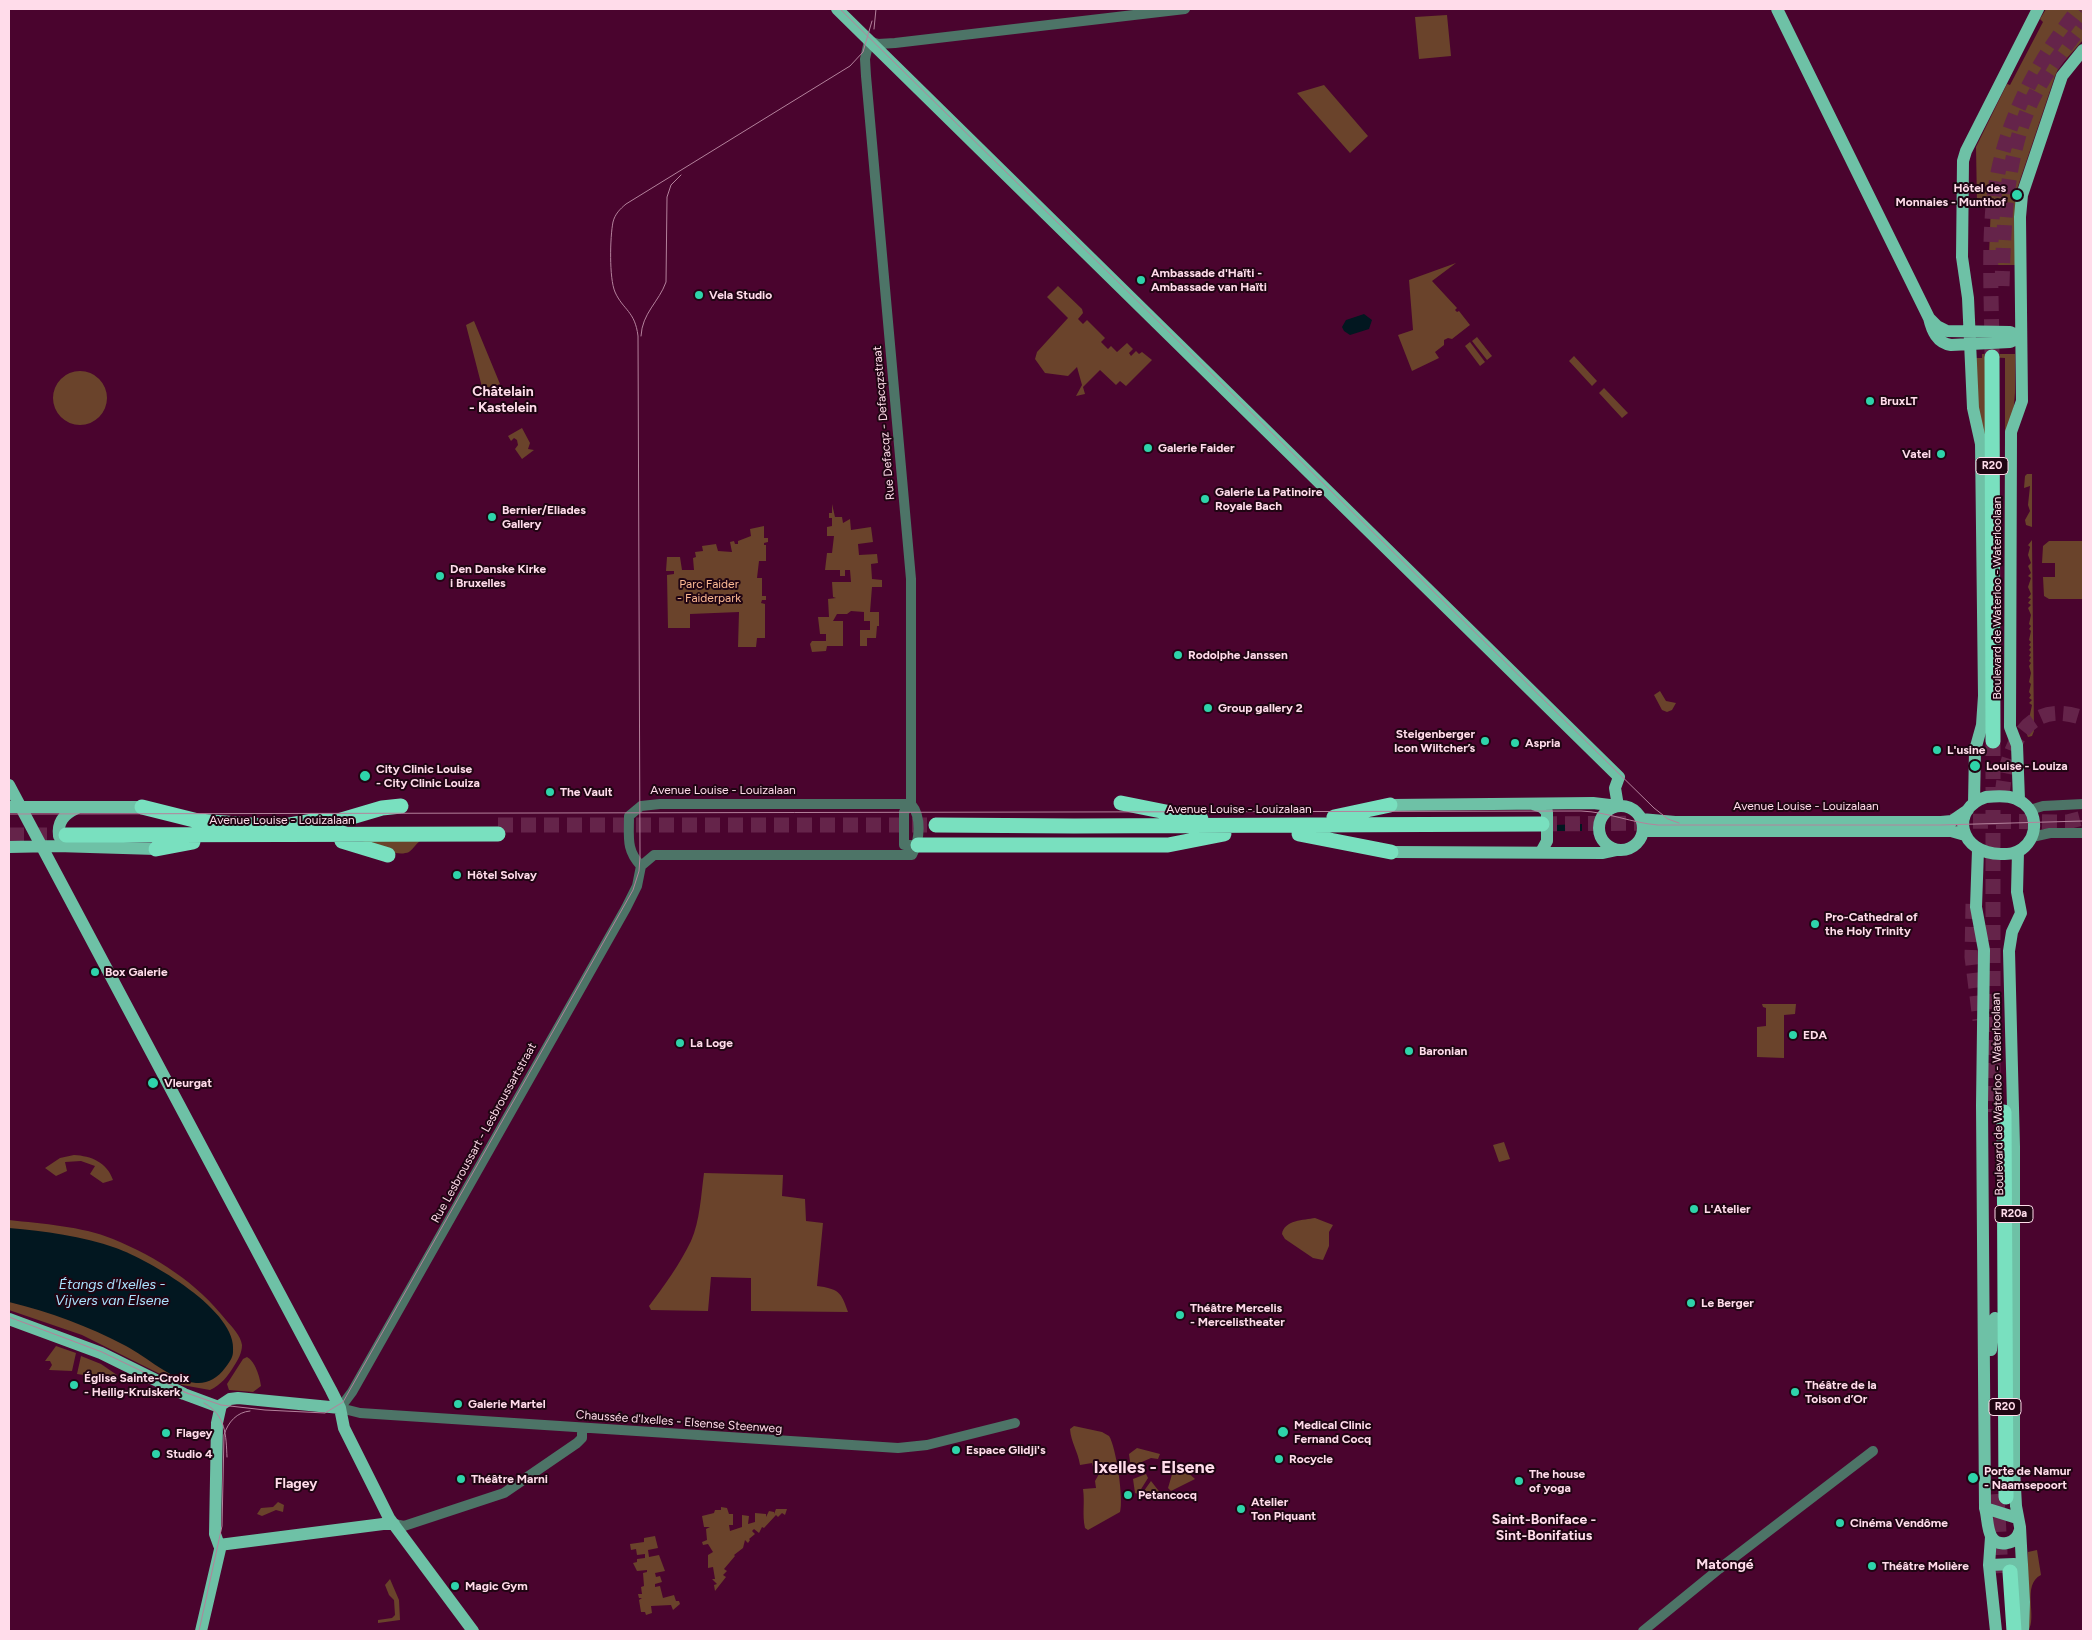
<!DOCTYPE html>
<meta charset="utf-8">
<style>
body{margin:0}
#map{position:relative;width:2092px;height:1640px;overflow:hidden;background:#4a042e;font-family:Figtree,sans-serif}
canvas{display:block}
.frame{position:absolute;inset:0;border:10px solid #ffdcea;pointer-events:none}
</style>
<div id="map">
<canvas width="2092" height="1640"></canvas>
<div class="frame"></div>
</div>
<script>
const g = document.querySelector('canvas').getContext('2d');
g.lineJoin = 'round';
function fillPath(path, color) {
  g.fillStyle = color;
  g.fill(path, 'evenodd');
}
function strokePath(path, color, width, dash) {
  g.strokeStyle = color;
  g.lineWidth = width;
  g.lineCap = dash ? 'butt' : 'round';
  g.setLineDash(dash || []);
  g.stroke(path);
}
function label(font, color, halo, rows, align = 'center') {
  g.font = font + ' Figtree,sans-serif';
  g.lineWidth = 4;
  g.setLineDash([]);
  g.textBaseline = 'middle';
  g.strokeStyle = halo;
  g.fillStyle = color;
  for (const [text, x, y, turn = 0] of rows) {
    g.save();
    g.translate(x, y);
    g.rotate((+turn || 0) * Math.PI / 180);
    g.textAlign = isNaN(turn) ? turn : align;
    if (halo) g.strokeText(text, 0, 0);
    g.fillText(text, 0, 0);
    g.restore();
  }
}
const green = new Path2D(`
 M 2046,9 L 2083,9 L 2083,40 L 2059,67 L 2055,76 L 2016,192 L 2015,265 L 1993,265 L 1993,254 L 1989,255 L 1991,203 L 1980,201 L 1977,203 L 1976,147 L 2007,84 L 2010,85 L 2043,22 L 2040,19 Z
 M 1447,15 L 1451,56 L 1419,59 L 1415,17 Z
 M 1324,85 L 1368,136 L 1350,153 L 1297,93 Z
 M 1456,263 L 1432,281 L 1457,308 L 1455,310 L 1457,312 L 1459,311 L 1470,325 L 1452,339 L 1448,338 L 1444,340 L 1444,345 L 1435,352 L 1439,358 L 1412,371 L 1398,335 L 1413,330 L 1409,280 Z
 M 1058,286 L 1082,309 L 1083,313 L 1078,319 L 1083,324 L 1087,320 L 1105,338 L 1101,342 L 1108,349 L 1111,346 L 1117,352 L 1127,343 L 1133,349 L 1129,353 L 1131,356 L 1136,351 L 1139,354 L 1142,352 L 1152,360 L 1126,386 L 1120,381 L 1116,385 L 1100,370 L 1083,387 L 1085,394 L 1076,396 L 1082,385 L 1077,367 L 1068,376 L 1045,373 L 1035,359 L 1037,352 L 1068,318 L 1047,297 Z
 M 474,321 L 500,384 L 483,391 L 466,325 Z
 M 1477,337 L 1492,356 L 1487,360 L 1472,341 Z
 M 1470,342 L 1485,362 L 1480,366 L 1465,346 Z
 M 1982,354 L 2015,354 L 2015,393 L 2005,513 L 2005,358 L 1987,357 L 1986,492 L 1977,409 L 1976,358 L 1982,358 Z
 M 1574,356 L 1597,381 L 1592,386 L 1569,361 Z
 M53 398a27 27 0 1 1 54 0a27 27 0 1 1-54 0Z
 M 1604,388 L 1628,413 L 1622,418 L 1599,393 Z
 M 522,428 L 530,443 L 528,449 L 534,450 L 522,459 L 515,449 L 518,445 L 517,440 L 514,438 L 511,441 L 508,436 Z
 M 2027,474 L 2032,474 L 2032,527 L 2026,525 L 2025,520 L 2030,511 L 2028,505 L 2030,486 L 2024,488 L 2025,476 Z
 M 832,504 L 835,517 L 842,517 L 843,523 L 850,519 L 851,530 L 871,527 L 873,542 L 858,544 L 859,555 L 877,554 L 878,563 L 871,564 L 872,579 L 882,580 L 882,587 L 872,587 L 870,612 L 879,612 L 879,626 L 877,626 L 876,638 L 867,638 L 867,646 L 860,646 L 860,630 L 870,630 L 870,621 L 864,621 L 864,612 L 851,611 L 847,614 L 837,614 L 833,621 L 843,621 L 843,646 L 827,646 L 826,651 L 812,652 L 810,644 L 812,641 L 826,641 L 826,634 L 820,634 L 818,617 L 829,617 L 828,599 L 836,598 L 833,597 L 832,582 L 851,582 L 850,570 L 845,570 L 845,576 L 840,576 L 840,570 L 825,570 L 827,553 L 832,553 L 834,536 L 827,536 L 827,527 L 832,526 L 832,518 L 829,518 L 829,513 L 832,513 Z
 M 764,526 L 764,538 L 768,538 L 768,542 L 764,543 L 764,545 L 766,545 L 766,561 L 759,561 L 757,578 L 762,578 L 762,596 L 766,596 L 766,600 L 762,600 L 761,603 L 765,604 L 765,638 L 757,638 L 756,647 L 738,647 L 739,612 L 690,614 L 690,628 L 668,628 L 667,575 L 674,574 L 674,571 L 666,571 L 667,557 L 680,557 L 682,570 L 694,570 L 693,558 L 696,557 L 695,552 L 703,551 L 702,546 L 716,544 L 718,551 L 732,552 L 730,542 L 734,541 L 735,544 L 738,544 L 738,541 L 751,536 L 750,529 Z
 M 2032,540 L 2034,731 L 2032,736 L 2028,737 L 2026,732 L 2031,721 L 2029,719 L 2032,705 L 2029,703 L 2032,700 L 2029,698 L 2031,695 L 2029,692 L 2031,684 L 2029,682 L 2031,673 L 2029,666 L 2031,663 L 2029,661 L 2031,657 L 2029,656 L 2031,652 L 2029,650 L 2031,647 L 2029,645 L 2031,642 L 2029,640 L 2031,631 L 2029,629 L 2031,626 L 2029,624 L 2031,615 L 2028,608 L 2031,605 L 2028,603 L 2031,599 L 2028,598 L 2031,594 L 2028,587 L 2031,578 L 2028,576 L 2031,573 L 2028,566 L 2031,563 L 2028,555 L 2030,547 L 2028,545 L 2025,549 Z
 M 2049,541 L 2083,541 L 2083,599 L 2049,599 L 2044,596 L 2043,577 L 2055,577 L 2055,563 L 2042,563 L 2043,546 Z
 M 1660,691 L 1666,701 L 1676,703 L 1672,710 L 1667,712 L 1662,710 L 1654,695 Z
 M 359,840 L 420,841 C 416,844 413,849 409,852 C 395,858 372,844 359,840 Z
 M 1762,1004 L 1796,1004 L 1795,1014 L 1784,1015 L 1784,1058 L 1757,1057 L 1757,1027 L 1766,1026 L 1766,1008 L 1763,1007 Z
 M 1504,1142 L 1510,1159 L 1499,1162 L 1493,1145 Z
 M 74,1155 C 91,1156 107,1162 113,1180 L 103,1183 L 90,1174 L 95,1166 L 81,1161 L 65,1162 L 67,1171 L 56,1176 L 45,1168 L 60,1158 Z
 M 704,1173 L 783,1175 L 782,1196 L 805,1199 L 806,1221 L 823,1223 L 817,1286 C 838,1289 841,1291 848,1312 L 751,1311 L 751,1278 L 711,1277 L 708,1311 L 651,1310 L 649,1306 C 664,1286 680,1264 691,1241 C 700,1221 701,1195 704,1173 Z
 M 1315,1218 L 1333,1225 L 1329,1232 L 1329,1246 L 1323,1260 L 1313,1258 L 1285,1239 L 1282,1234 C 1284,1220 1304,1220 1315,1218 Z
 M 9,1220 C 43,1224 81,1226 113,1239 C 157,1257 197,1283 226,1320 C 232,1327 241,1336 242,1345 C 242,1353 238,1360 234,1366 C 228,1376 221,1385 210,1390 L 182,1385 L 82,1335 L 9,1310 Z
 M 56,1346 L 76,1353 L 72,1371 L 49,1370 L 52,1365 L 50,1361 L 45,1361 Z
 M 81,1356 L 101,1364 L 117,1375 L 118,1380 L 115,1382 L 115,1379 L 105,1379 L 105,1383 L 84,1381 L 84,1375 L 77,1374 Z
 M 247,1357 C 255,1361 260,1377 261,1386 L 253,1392 L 229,1390 L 227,1384 L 243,1359 Z
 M 1074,1426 L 1102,1432 L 1109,1436 C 1116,1446 1124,1500 1120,1512 L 1088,1530 L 1085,1528 C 1082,1514 1085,1503 1083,1489 L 1096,1488 L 1095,1481 L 1099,1474 L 1094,1470 L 1092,1463 L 1080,1465 C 1078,1451 1071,1443 1070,1429 Z
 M 1137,1448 L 1160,1454 L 1158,1459 L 1151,1458 L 1135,1465 L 1130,1462 L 1129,1454 Z
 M 1184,1469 L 1195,1479 L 1171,1491 L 1168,1488 L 1173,1471 L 1181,1472 Z
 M 1146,1474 L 1148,1478 L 1138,1494 L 1135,1493 L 1133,1479 Z
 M 1151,1481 L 1162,1495 L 1154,1499 L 1141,1495 Z
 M 278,1502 L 284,1505 L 283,1512 L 276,1510 L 262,1516 L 257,1514 L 261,1508 L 273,1507 Z
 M 721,1507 L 727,1508 L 729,1514 L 733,1514 L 733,1525 L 729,1525 L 730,1531 L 742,1527 L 742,1515 L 749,1516 L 748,1524 L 755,1522 L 755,1513 L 766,1514 L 766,1517 L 769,1511 L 774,1512 L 774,1514 L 776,1509 L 787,1509 L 785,1515 L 782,1513 L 778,1517 L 776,1515 L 764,1528 L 762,1527 L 759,1533 L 754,1529 L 752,1531 L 755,1534 L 749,1539 L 750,1540 L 748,1543 L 745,1540 L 743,1548 L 734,1555 L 735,1556 L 724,1569 L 727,1571 L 723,1575 L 726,1577 L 715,1591 L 714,1585 L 717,1584 L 712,1579 L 715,1579 L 713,1567 L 708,1568 L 708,1555 L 713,1552 L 708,1544 L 703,1545 L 702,1542 L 707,1540 L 706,1529 L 710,1527 L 704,1527 L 702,1516 L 714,1513 L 715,1510 L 721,1510 Z
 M 655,1536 L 658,1548 L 648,1550 L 649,1557 L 659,1555 L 665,1571 L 655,1573 L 656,1577 L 660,1576 L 662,1582 L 655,1584 L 655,1587 L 660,1586 L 663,1598 L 674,1595 L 676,1601 L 679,1601 L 680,1604 L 673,1610 L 671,1605 L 651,1606 L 652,1613 L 646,1615 L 645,1612 L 641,1612 L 639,1600 L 642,1598 L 639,1598 L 638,1594 L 642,1594 L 641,1587 L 644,1586 L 643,1573 L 647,1572 L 647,1570 L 637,1571 L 633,1563 L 637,1562 L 637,1559 L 645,1558 L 645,1554 L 637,1555 L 636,1549 L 631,1550 L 630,1544 L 644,1542 L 644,1538 Z
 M 2037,1550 L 2041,1575 C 2021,1585 2038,1617 2028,1631 L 2028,1552 Z
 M 390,1579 L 399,1600 L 400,1620 L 378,1623 L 378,1620 L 392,1618 L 395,1615 L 394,1600 L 389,1595 L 385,1585 Z`);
const water = new Path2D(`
 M 1364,314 L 1372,320 L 1369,329 L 1350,335 L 1344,331 L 1342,327 L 1346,320 Z
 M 1582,824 L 1582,831 L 1555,831 L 1555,825 Z
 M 9,1228 C 45,1231 82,1236 116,1248 C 149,1260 239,1311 233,1352 C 233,1358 228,1364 225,1368 C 218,1378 207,1384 196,1383 C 171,1380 147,1357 126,1346 C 88,1326 50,1312 9,1302 Z`);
const highwayTunnel = new Path2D(`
 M 2002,286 C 2004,222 2005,155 2034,96 C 2047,70 2065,47 2083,24
 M 1992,357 C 1992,305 1988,250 1994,197 C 2003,125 2035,64 2079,9
 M 1993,741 L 1993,1112
 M 2002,796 C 2006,750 2025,697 2083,718
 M 1950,821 L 2067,822 L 2083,818
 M 1542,824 L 1657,823
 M 498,825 L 936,825
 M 9,835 L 66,835
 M 1973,904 L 1972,957 L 1980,1020
 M 1997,1494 L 2001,1573`);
const minor = new Path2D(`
 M 911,804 L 911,579 L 866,76 L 865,59 L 869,41 L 878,44 L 895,43 L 1185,9
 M 911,804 L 904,812 L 904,845 L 918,845
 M 2030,810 L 2043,806 L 2083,804
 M 2032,837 L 2050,833 L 2083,833
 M 641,866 C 626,850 629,838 629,816 L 641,806 L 660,804 L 911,804
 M 641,866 L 654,855 L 912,855 C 920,840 922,817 911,804
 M 340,1408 L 360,1413 L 898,1448 L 927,1445 L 1015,1423
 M 340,1408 L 352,1392 L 626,908 L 637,886 L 641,866
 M 394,1524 L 404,1526 L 504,1493 L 577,1443 L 582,1438 L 582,1428
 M 1643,1631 L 1719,1569 L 1873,1451`);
const major = new Path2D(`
 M 837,9 L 1619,777 L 1615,788 L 1618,806
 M 1777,9 L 1929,318 C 1932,331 1937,343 1951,345 L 2010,342 L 2021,337
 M 1929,318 L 1937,326 L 1947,331 L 2010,332 L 2021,337
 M 9,785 L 331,1390 L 340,1408 L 344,1428 L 389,1518 L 473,1631
 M 1986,797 C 1995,796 2008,795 2016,799 C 2038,808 2040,835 2022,849 C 2015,854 2009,854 2001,854 C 1959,854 1949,809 1986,797 Z
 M 2019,800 L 2017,745 L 2010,727 L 2011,432 L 2022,401 L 2020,217 L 2022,195 L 2062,76 L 2083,50
 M 1974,803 L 1975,750 L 1982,725 L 1984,696 L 1981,444 L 1973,408 L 1968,298 L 1962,257 L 1963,161 L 1966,151 L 2038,9
 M 1533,804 L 1542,807 L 1547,812 L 1547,841 L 1541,852
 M 1390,805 L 1593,803 L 1618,806
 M1599 828a22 22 0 1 1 44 0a22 22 0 1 1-44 0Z
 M 9,807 L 142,807
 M 1641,819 L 1675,822 L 1941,822 L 1952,821 L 1968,810
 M 1643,831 L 1951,831 L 1965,835
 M 68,846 L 59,836 C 57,822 64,814 77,808
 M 9,847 L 57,846 L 156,849
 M 1978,850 L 1976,907 L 1984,950 L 1982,1105 L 1985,1508 C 1989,1520 1985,1547 2007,1543 C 2014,1542 2018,1537 2020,1530
 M 1391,852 L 1603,853 L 1617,850
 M 2018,852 L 2017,892 L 2021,913 L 2012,932 L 2009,951 L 2014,1147 L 2014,1469 L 2016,1506 L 2020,1527 L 2024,1602 L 2023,1631
 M 9,1319 L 101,1353 L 184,1394 L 219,1407
 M 1991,1350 L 1995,1318
 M 340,1408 L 238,1398 L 230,1399 L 221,1405 L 217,1423 L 215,1534 L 219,1545 L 383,1524 L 394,1524
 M 1985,1508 L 2017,1518
 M 1991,1537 L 1989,1565 L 1996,1631
 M 1989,1565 L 2014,1564 L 2018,1578
 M 201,1631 L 221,1545`);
const highway = new Path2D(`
 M 1992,357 L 1993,741
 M 1121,803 L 1201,819
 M 142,807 L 198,821 L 278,827 L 313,821 L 338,821 L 382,808 L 401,806
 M 1334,817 L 1390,805
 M 936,825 L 1074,826 L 1542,824
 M 1299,834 L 1391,852
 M 66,835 L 498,834
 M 342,841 L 388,855
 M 918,845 L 1168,845 L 1224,834
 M 156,849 L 193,842
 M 2004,1112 L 2006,1497
 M 2010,1572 L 2014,1631`);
const tram = new Path2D(`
 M 840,9 L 1654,808 L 1668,819 L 1679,823
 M 874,29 L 876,9
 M 641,336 C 642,313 659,302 666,282 L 667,197 L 671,185 L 681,175
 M 9,814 L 1581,811 C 1608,812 1632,823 1658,825 L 1941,825 L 2083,821
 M 9,1317 L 102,1352 L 189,1394
 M 184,1392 L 221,1405 L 265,1410 L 325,1413 L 343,1402 L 633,890 L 639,871 L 640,856 L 638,336 C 635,311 623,310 615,292 C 609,278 610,237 613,222 C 615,214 620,209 626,204 L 850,66 L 863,52 L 872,21
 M 204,1403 C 226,1415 226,1435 227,1457
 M 199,1631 L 222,1526 L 224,1435 C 228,1422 237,1412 250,1411`);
const markers = [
 [2017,195,6,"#2ed4aa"],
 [1141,280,5,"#2ed4aa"],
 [699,295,5,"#2ed4aa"],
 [1870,401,5,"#2ed4aa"],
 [1148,448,5,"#2ed4aa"],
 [1941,454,5,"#2ed4aa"],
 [1205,499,5,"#2ed4aa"],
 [492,517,5,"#2ed4aa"],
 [440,576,5,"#2ed4aa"],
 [1178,655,5,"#2ed4aa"],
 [1208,708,5,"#2ed4aa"],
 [1485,741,5,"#2ed4aa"],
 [1515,743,5,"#2ed4aa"],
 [1937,750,5,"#2ed4aa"],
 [1975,766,6,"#2ed4aa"],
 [365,776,6,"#2ed4aa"],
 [550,792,5,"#2ed4aa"],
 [457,875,5,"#2ed4aa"],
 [1815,924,5,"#2ed4aa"],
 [95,972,5,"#2ed4aa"],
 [1793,1035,5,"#2ed4aa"],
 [680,1043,5,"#2ed4aa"],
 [1409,1051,5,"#2ed4aa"],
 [153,1083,6,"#2ed4aa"],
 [1694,1209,5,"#2ed4aa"],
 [1691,1303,5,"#2ed4aa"],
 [1180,1315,5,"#2ed4aa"],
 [74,1385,5,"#2ed4aa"],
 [1795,1392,5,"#2ed4aa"],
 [458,1404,5,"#2ed4aa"],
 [1283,1432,6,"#2ed4aa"],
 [166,1433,5,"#2ed4aa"],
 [956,1450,5,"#2ed4aa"],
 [156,1454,5,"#2ed4aa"],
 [1279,1459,5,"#2ed4aa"],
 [1973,1478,6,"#2ed4aa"],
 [461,1479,5,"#2ed4aa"],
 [1519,1481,5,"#2ed4aa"],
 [1128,1495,5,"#2ed4aa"],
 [1241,1509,5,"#2ed4aa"],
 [1840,1523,5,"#2ed4aa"],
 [1872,1566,5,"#2ed4aa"],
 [455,1586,5,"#2ed4aa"]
];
const shields = [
 [1992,466,32],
 [2014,1214,38],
 [2005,1407,32]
];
const shieldNames = [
 ["R20",1992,466],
 ["R20a",2014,1214],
 ["R20",2005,1407]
];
const poiNames = [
 ["Hôtel des",2006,188,"right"],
 ["Monnaies - Munthof",2006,202,"right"],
 ["Ambassade d'Haïti -",1151,273],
 ["Ambassade van Haïti",1151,287],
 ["Vela Studio",709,295],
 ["BruxLT",1880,401],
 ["Galerie Faider",1158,448],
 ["Vatel",1931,454,"right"],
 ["Galerie La Patinoire",1215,492],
 ["Royale Bach",1215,506],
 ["Bernier/Eliades",502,510],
 ["Gallery",502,524],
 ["Den Danske Kirke",450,569],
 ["i Bruxelles",450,583],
 ["Rodolphe Janssen",1188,655],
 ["Group gallery 2",1218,708],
 ["Steigenberger",1475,734,"right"],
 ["Icon Wiltcher’s",1475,748,"right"],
 ["Aspria",1525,743],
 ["L'usine",1947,750],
 ["Louise - Louiza",1986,766],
 ["City Clinic Louise",376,769],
 ["- City Clinic Louiza",376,783],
 ["The Vault",560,792],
 ["Hôtel Solvay",467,875],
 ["Pro-Cathedral of",1825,917],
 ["the Holy Trinity",1825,931],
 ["Box Galerie",105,972],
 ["EDA",1803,1035],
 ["La Loge",690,1043],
 ["Baronian",1419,1051],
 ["Vleurgat",164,1083],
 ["L'Atelier",1704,1209],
 ["Le Berger",1701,1303],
 ["Théâtre Mercelis",1190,1308],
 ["- Mercelistheater",1190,1322],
 ["Église Sainte-Croix",84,1378],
 ["- Heilig-Kruiskerk",84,1392],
 ["Théâtre de la",1805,1385],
 ["Toison d’Or",1805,1399],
 ["Galerie Martel",468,1404],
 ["Medical Clinic",1294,1425],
 ["Fernand Cocq",1294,1439],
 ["Flagey",176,1433],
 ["Espace Glidji's",966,1450],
 ["Studio 4",166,1454],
 ["Rocycle",1289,1459],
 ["Porte de Namur",1984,1471],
 ["- Naamsepoort",1984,1485],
 ["The house",1529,1474],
 ["of yoga",1529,1488],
 ["Théâtre Marni",471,1479],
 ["Petancocq",1138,1495],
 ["Atelier",1251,1502],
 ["Ton Piquant",1251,1516],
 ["Cinéma Vendôme",1850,1523],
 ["Théâtre Molière",1882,1566],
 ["Magic Gym",465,1586]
];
const streetNames = [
 ["Rue Defacqz - Defacqzstraat",884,423,-95],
 ["Boulevard de Waterloo - Waterloolaan",1997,598,-90],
 ["Avenue Louise - Louizalaan",723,790],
 ["Avenue Louise - Louizalaan",1806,806],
 ["Avenue Louise - Louizalaan",1239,809],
 ["Avenue Louise - Louizalaan",282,820],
 ["Boulevard de Waterloo - Waterloolaan",1998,1094,-91],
 ["Rue Lesbroussart - Lesbroussartstraat",484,1133,-61],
 ["Chaussée d'Ixelles - Elsense Steenweg",679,1422,4]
];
const parkNames = [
 ["Parc Faider",709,584],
 ["- Faiderpark",709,598]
];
const neighbourhoodNames = [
 ["Châtelain",503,392],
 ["- Kastelein",503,408],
 ["Flagey",296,1484],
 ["Saint-Boniface -",1544,1520],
 ["Sint-Bonifatius",1544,1536],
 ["Matongé",1725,1565]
];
const waterNames = [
 ["Étangs d'Ixelles -",112,1285],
 ["Vijvers van Elsene",112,1301]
];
const districtNames = [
 ["Ixelles - Elsene",1154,1468]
];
fillPath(green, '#6a432b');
fillPath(water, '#021720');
strokePath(highwayTunnel, '#65244a', 15, [15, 8]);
strokePath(minor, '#4d7467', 10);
strokePath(major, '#6ec1a6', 12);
strokePath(highway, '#79e0bf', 15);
strokePath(tram, '#b4829c', 1);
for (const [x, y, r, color] of markers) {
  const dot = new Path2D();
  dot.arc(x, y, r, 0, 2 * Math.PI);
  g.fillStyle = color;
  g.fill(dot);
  strokePath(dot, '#200513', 2);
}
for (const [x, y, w] of shields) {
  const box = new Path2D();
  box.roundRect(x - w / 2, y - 8.5, w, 17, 4);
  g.fillStyle = '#200513';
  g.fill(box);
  strokePath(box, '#ffdcea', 1);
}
label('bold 11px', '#ffdcea', null, shieldNames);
label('bold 12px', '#ffdcea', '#200513', poiNames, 'left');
label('12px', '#ffdcea', '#200513', streetNames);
label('12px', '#fcb994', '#200513', parkNames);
label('bold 14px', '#ffdcea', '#200513', neighbourhoodNames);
label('italic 14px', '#aae2fe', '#200513', waterNames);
label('bold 18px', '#ffdcea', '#200513', districtNames);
</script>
